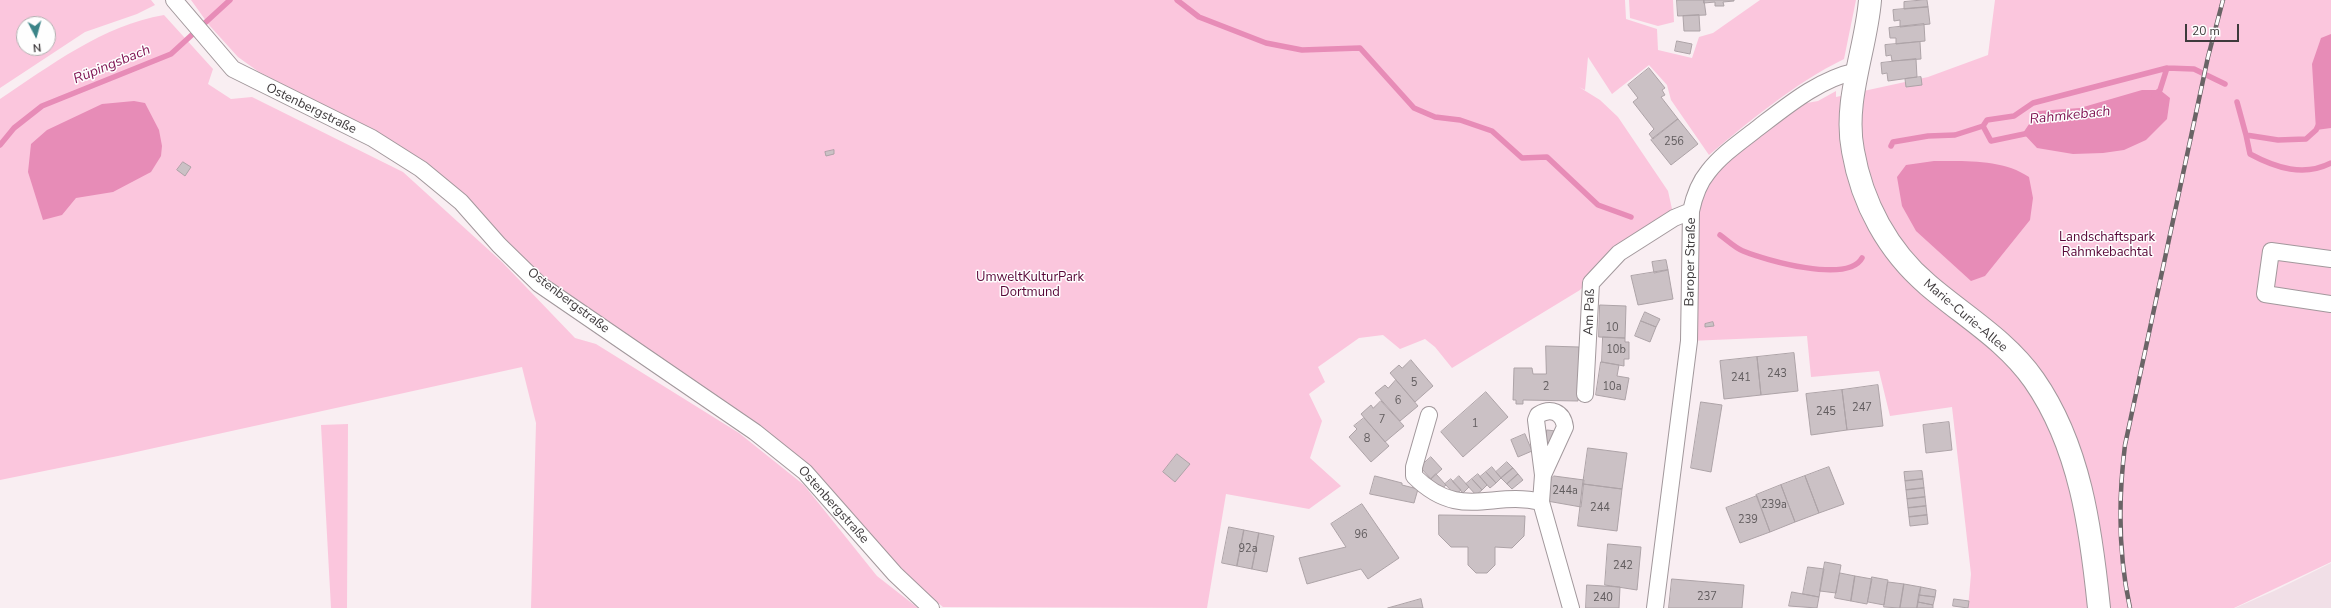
<!DOCTYPE html>
<meta charset="utf-8">
<style>
body{margin:0}
#map{position:relative;width:2331px;height:608px;overflow:hidden;background:#f9eef2;font-family:"Nunito Sans",sans-serif}
canvas{display:block}
.north{position:absolute;left:16px;top:16px;width:40px;height:40px;box-sizing:border-box;background:#fefefe;border:1px solid #b1b0b0;border-radius:50%;rotate:174deg;font-size:11px;font-weight:700;line-height:16px;text-align:center;color:#3e3a3c}
.north::after{content:'';display:block;margin:auto;width:14px;height:18px;background:#3b8488;clip-path:polygon(50% 0,100% 100%,50% 72%,0 100%)}
.scale{position:absolute;left:2185px;top:24px;width:54px;height:18px;box-sizing:border-box;border:2px solid #3e3a3c;border-top:0;padding-left:5px;font-size:12px;line-height:14px;white-space:nowrap;color:#3e3a3c;-webkit-text-stroke:3px #fefefe;paint-order:stroke}
</style>
<div id="map">
<canvas width="2331" height="608"></canvas>
<div class="north">N</div>
<div class="scale">20 m</div>
</div>
<script>
const g = document.querySelector('canvas').getContext('2d');
g.lineJoin = 'round';
function fillPath(path, color) {
  g.fillStyle = color;
  g.fill(path, 'evenodd');
}
function strokePath(path, color, width, dash) {
  g.strokeStyle = color;
  g.lineWidth = width;
  g.lineCap = dash ? 'butt' : 'round';
  g.setLineDash(dash || []);
  g.stroke(path);
}
function label(font, color, halo, rows, align = 'center') {
  g.font = font + ' "Nunito Sans",sans-serif';
  g.lineWidth = 3;
  g.setLineDash([]);
  g.textBaseline = 'middle';
  g.strokeStyle = halo;
  g.fillStyle = color;
  for (const [text, x, y, turn = 0] of rows) {
    g.save();
    g.translate(x, y);
    g.rotate((+turn || 0) * Math.PI / 180);
    g.textAlign = isNaN(turn) ? turn : align;
    if (halo) g.strokeText(text, 0, 0);
    g.fillText(text, 0, 0);
    g.restore();
  }
}
const built = new Path2D(`
 M 2331,563 L 2331,608 L 2235,608 L 2274,591 Z`);
const green = new Path2D(`
 M 0,0 L 151,0 L 155,5 L 137,14 L 85,32 L 0,88 ZM 24,24 L 48,24 L 48,48 L 24,48 Z
 M 191,0 L 1625,0 L 1626,19 L 1657,29 L 1658,50 L 1692,58 L 1699,37 L 1713,33 L 1760,0 L 1856,0 L 1844,59 C 1795,83 1751,120 1709,155 L 1671,100 L 1667,85 L 1649,65 L 1612,94 L 1588,57 L 1585,90 L 1579,87 L 1600,100 L 1618,117 L 1668,191 L 1674,218 L 1613,258 L 1580,290 L 1452,368 L 1435,347 L 1425,339 L 1400,349 L 1383,335 L 1359,338 L 1318,367 L 1325,382 L 1309,394 L 1322,421 L 1310,458 L 1341,486 L 1309,509 L 1226,494 L 1207,608 L 943,607 L 901,572 L 843,505 L 542,280 L 476,214 L 332,110 L 259,72 L 238,57 L 209,25 Z
 M 1629,0 L 1673,0 L 1674,22 L 1658,26 L 1630,18 Z
 M 1995,0 L 2331,0 L 2331,562 L 2234,608 L 1968,608 L 1971,574 L 1952,407 L 1890,416 L 1879,371 L 1811,377 L 1807,336 L 1689,341 L 1695,193 L 1748,141 L 1801,104 L 1818,101 L 1836,91 L 1836,97 L 1928,77 L 1988,55 Z
 M 164,15 L 213,69 L 208,84 L 231,99 L 252,97 L 403,172 L 502,262 L 575,338 L 596,344 L 739,433 L 804,485 L 877,576 L 918,608 L 531,608 L 536,423 L 522,367 L 118,456 L 0,480 L 0,99 C 50,66 103,25 164,15 Z
 M 348,424 L 347,608 L 331,608 L 321,425 Z`);
const water = new Path2D(`
 M 2331,34 L 2331,128 L 2316,130 L 2312,64 L 2321,38 Z
 M 2142,90 L 2160,90 L 2170,98 L 2167,119 L 2146,140 L 2124,150 L 2103,153 L 2073,154 L 2037,148 L 2023,133 L 2038,111 L 2080,108 Z
 M 134,101 L 145,103 L 159,130 L 162,146 L 161,156 L 151,172 L 113,192 L 76,198 L 62,215 L 43,220 L 28,172 L 31,144 L 47,130 L 102,104 Z
 M 1934,161 C 1965,161 2003,159 2029,177 L 2033,198 L 2030,220 L 1985,276 L 1971,281 L 1916,231 L 1902,206 L 1897,177 L 1906,165 Z`);
const stream = new Path2D(`
 M 1177,0 L 1199,17 L 1266,43 L 1302,50 L 1360,48 L 1414,108 L 1435,117 L 1460,120 L 1492,131 L 1522,158 L 1547,157 L 1598,205 L 1631,217
 M 2154,95 L 2160,90 L 2167,68 L 2194,69 L 2225,84
 M 2237,102 L 2246,135 L 2278,140 L 2306,139 L 2316,130 L 2319,124
 M 1983,126 L 1987,120 L 2014,116 L 2033,103 L 2167,68
 M 2246,135 L 2250,154 C 2276,168 2304,177 2331,163
 M 0,145 L 14,128 L 42,106 L 171,54 L 230,0
 M 1891,146 L 1893,142 L 1928,136 L 1955,135 L 1983,126 L 1991,141 L 2029,133
 M 1720,235 C 1727,240 1735,248 1743,251 C 1765,260 1848,284 1862,258`);
const building = new Path2D(`
 M 1677,0 L 1704,0 L 1706,15 L 1678,16 Z
 M 1704,0 L 1734,0 L 1734,1 L 1723,2 L 1724,6 L 1715,6 L 1715,2 L 1704,3 Z
 M 1927,0 L 1928,7 L 1904,9 L 1904,2 Z
 M 1928,7 L 1930,24 L 1900,27 L 1900,20 L 1894,21 L 1893,10 Z
 M 1699,15 L 1700,31 L 1684,31 L 1683,16 Z
 M 1924,24 L 1925,41 L 1896,44 L 1896,38 L 1890,38 L 1889,28 Z
 M 1677,41 L 1692,44 L 1690,54 L 1675,51 Z
 M 1920,42 L 1921,59 L 1892,61 L 1891,55 L 1886,56 L 1885,45 Z
 M 1916,59 L 1917,77 L 1888,81 L 1887,73 L 1882,74 L 1881,63 Z
 M 1649,68 L 1665,88 L 1662,90 L 1665,95 L 1661,97 L 1678,119 L 1653,139 L 1649,134 L 1654,129 L 1633,102 L 1638,98 L 1628,85 Z
 M 1921,77 L 1922,85 L 1906,87 L 1905,79 Z
 M 1678,119 L 1698,144 L 1671,165 L 1651,140 Z
 M 834,150 L 834,154 L 826,156 L 825,152 Z
 M 183,162 L 191,167 L 185,176 L 177,170 Z
 M 1666,260 L 1668,270 L 1654,273 L 1652,262 Z
 M 1668,270 L 1673,299 L 1638,305 L 1631,276 Z
 M 1600,305 L 1626,306 L 1625,338 L 1599,337 Z
 M 1645,312 L 1660,319 L 1656,327 L 1641,321 Z
 M 1641,321 L 1656,327 L 1650,342 L 1635,336 Z
 M 1713,322 L 1714,326 L 1705,327 L 1705,324 Z
 M 1603,337 L 1625,338 L 1625,342 L 1629,342 L 1629,359 L 1624,359 L 1624,366 L 1602,362 Z
 M 1546,346 L 1579,347 L 1578,401 L 1523,400 L 1523,404 L 1516,404 L 1516,400 L 1513,400 L 1514,368 L 1532,368 L 1533,374 L 1546,374 Z
 M 1794,353 L 1798,391 L 1761,395 L 1757,357 Z
 M 1757,357 L 1761,395 L 1724,399 L 1720,361 Z
 M 1411,360 L 1433,386 L 1415,402 L 1390,373 L 1399,365 L 1402,368 Z
 M 1601,362 L 1619,365 L 1617,376 L 1629,378 L 1625,400 L 1596,395 Z
 M 1396,380 L 1418,406 L 1400,421 L 1375,393 L 1385,385 L 1388,388 Z
 M 1878,385 L 1883,426 L 1847,430 L 1842,390 Z
 M 1842,390 L 1847,430 L 1811,435 L 1806,394 Z
 M 1486,392 L 1508,417 L 1463,457 L 1441,432 Z
 M 1381,401 L 1404,426 L 1385,442 L 1361,414 L 1371,405 L 1373,408 Z
 M 1701,402 L 1722,405 L 1711,472 L 1691,468 Z
 M 1364,418 L 1389,446 L 1371,462 L 1349,437 L 1357,429 L 1354,426 Z
 M 1949,422 L 1952,450 L 1926,453 L 1923,425 Z
 M 1547,430 L 1556,431 L 1555,446 L 1546,445 Z
 M 1525,434 L 1532,451 L 1518,457 L 1511,440 Z
 M 1588,448 L 1627,453 L 1622,489 L 1583,484 Z
 M 1177,454 L 1190,464 L 1175,482 L 1163,472 Z
 M 1431,457 L 1442,469 L 1431,479 L 1420,467 Z
 M 1507,462 L 1513,468 L 1501,478 L 1496,472 Z
 M 1492,467 L 1501,478 L 1496,483 L 1486,472 Z
 M 1829,467 L 1844,504 L 1819,513 L 1805,476 Z
 M 1513,468 L 1518,474 L 1507,484 L 1501,478 Z
 M 1922,471 L 1923,479 L 1905,481 L 1904,472 Z
 M 1486,472 L 1496,483 L 1490,488 L 1480,477 Z
 M 1436,474 L 1446,485 L 1440,490 L 1431,479 Z
 M 1478,474 L 1487,485 L 1482,490 L 1472,479 Z
 M 1518,474 L 1523,480 L 1512,489 L 1507,484 Z
 M 1375,476 L 1402,483 L 1402,485 L 1418,489 L 1414,503 L 1370,494 Z
 M 1459,476 L 1469,487 L 1463,493 L 1453,482 Z
 M 1554,476 L 1584,480 L 1581,507 L 1547,501 L 1551,479 Z
 M 1805,476 L 1819,513 L 1795,522 L 1781,485 Z
 M 1451,479 L 1461,490 L 1455,495 L 1445,484 Z
 M 1472,479 L 1482,490 L 1476,495 L 1466,484 Z
 M 1923,479 L 1924,488 L 1906,490 L 1905,481 Z
 M 1583,484 L 1622,489 L 1617,531 L 1578,526 Z
 M 1781,485 L 1795,522 L 1770,532 L 1756,495 Z
 M 1924,488 L 1925,497 L 1907,499 L 1906,490 Z
 M 1757,496 L 1770,532 L 1740,543 L 1726,508 Z
 M 1925,497 L 1926,506 L 1908,508 L 1907,499 Z
 M 1362,504 L 1399,558 L 1368,579 L 1361,569 L 1307,584 L 1299,558 L 1346,547 L 1331,524 Z
 M 1926,506 L 1927,515 L 1909,517 L 1908,508 Z
 M 1439,515 L 1525,516 L 1524,536 L 1512,548 L 1495,547 L 1495,565 L 1487,573 L 1476,573 L 1468,565 L 1468,547 L 1451,547 L 1439,535 Z
 M 1927,515 L 1928,524 L 1910,526 L 1909,517 Z
 M 1229,527 L 1244,530 L 1237,566 L 1222,563 Z
 M 1244,530 L 1259,533 L 1252,569 L 1237,566 Z
 M 1259,533 L 1274,536 L 1267,572 L 1252,569 Z
 M 1608,544 L 1641,547 L 1637,590 L 1605,585 Z
 M 1825,562 L 1841,565 L 1836,593 L 1820,591 Z
 M 1808,567 L 1824,569 L 1819,597 L 1803,594 Z
 M 1840,573 L 1855,576 L 1851,601 L 1835,598 Z
 M 1855,576 L 1872,579 L 1867,604 L 1851,601 Z
 M 1872,577 L 1888,580 L 1884,605 L 1868,602 Z
 M 1672,579 L 1744,585 L 1742,608 L 1669,608 Z
 M 1888,582 L 1904,584 L 1900,608 L 1884,607 Z
 M 1904,584 L 1921,587 L 1917,608 L 1900,608 Z
 M 1587,585 L 1620,587 L 1619,608 L 1586,608 Z
 M 1921,587 L 1936,590 L 1935,597 L 1919,595 Z
 M 1792,592 L 1819,597 L 1817,608 L 1789,606 Z
 M 1919,595 L 1935,597 L 1933,605 L 1918,602 Z
 M 1421,599 L 1423,608 L 1388,608 Z
 M 1954,599 L 1969,601 L 1968,608 L 1953,606 Z
 M 1918,602 L 1933,605 L 1933,608 L 1917,608 Z`);
const street = new Path2D(`
 M 174,0 L 233,69 L 372,138 L 421,169 L 461,202 L 499,245 L 539,284 L 755,432 L 805,472 L 895,574 L 931,608
 M 2331,259 L 2271,251 L 2265,294 L 2331,304
 M 1585,394 L 1591,283 L 1619,253 L 1674,218 L 1691,211
 M 1429,415 L 1414,467 L 1414,476 C 1460,522 1492,490 1541,502
 M 1543,475 L 1536,420 L 1538,415 C 1551,407 1563,412 1565,427 L 1543,475 L 1541,502 L 1571,608
 M 1655,608 L 1689,341 L 1691,211 C 1694,197 1698,184 1708,172 C 1721,155 1740,142 1758,128 C 1788,105 1819,79 1857,71`);
const secondary = new Path2D(`
 M 1870,0 C 1866,50 1843,101 1853,151 C 1862,203 1888,251 1928,285 C 1964,316 2006,340 2034,380 C 2080,446 2091,529 2099,608`);
const rail = new Path2D(`
 M 2130,608 C 2118,553 2118,501 2125,445 L 2208,57 L 2223,0`);
const numberNames = [
 ["256",1674,142],
 ["10",1612,328],
 ["10b",1616,350],
 ["243",1777,374],
 ["241",1741,378],
 ["5",1414,383],
 ["2",1546,387],
 ["10a",1612,387],
 ["6",1398,401],
 ["247",1862,408],
 ["245",1826,412],
 ["7",1382,420],
 ["1",1475,424],
 ["8",1367,439],
 ["244a",1565,491],
 ["239a",1774,505],
 ["244",1600,508],
 ["239",1748,520],
 ["96",1361,535],
 ["92a",1248,549],
 ["242",1623,566],
 ["237",1707,597],
 ["240",1603,598]
];
const streetNames = [
 ["Ostenbergstraße",311,109,26],
 ["Baroper Straße",1691,262,-89],
 ["Ostenbergstraße",568,301,37],
 ["Am Paß",1590,312,-88],
 ["Marie-Curie-Allee",1965,316,40],
 ["Ostenbergstraße",833,505,48]
];
const parkNames = [
 ["Landschaftspark",2107,238],
 ["Rahmkebachtal",2107,253],
 ["UmweltKulturPark",1030,278],
 ["Dortmund",1030,293]
];
const waterNames = [
 ["Rüpingsbach",112,65,-22],
 ["Rahmkebach",2070,116,-6]
];
fillPath(built, '#f1dfe7');
fillPath(green, '#fbc6dd');
fillPath(water, '#e78cb7');
strokePath(stream, '#e78cb7', 5.5);
fillPath(building, '#cbc1c5');
strokePath(building, '#ada3a7', 1);
strokePath(street, '#a2989c', 18);
strokePath(secondary, '#a2989c', 24);
strokePath(street, '#fff', 16);
strokePath(secondary, '#fff', 22);
strokePath(rail, '#6a6466', 4.5);
strokePath(rail, '#fefefe', 3, [9]);
label('11px', '#615c5e', null, numberNames);
label('13px', '#3e3a3c', '#fefefe', streetNames);
label('13px', '#580637', '#fefefe', parkNames);
label('italic 14px', '#7f1352', '#fefefe', waterNames);
</script>
